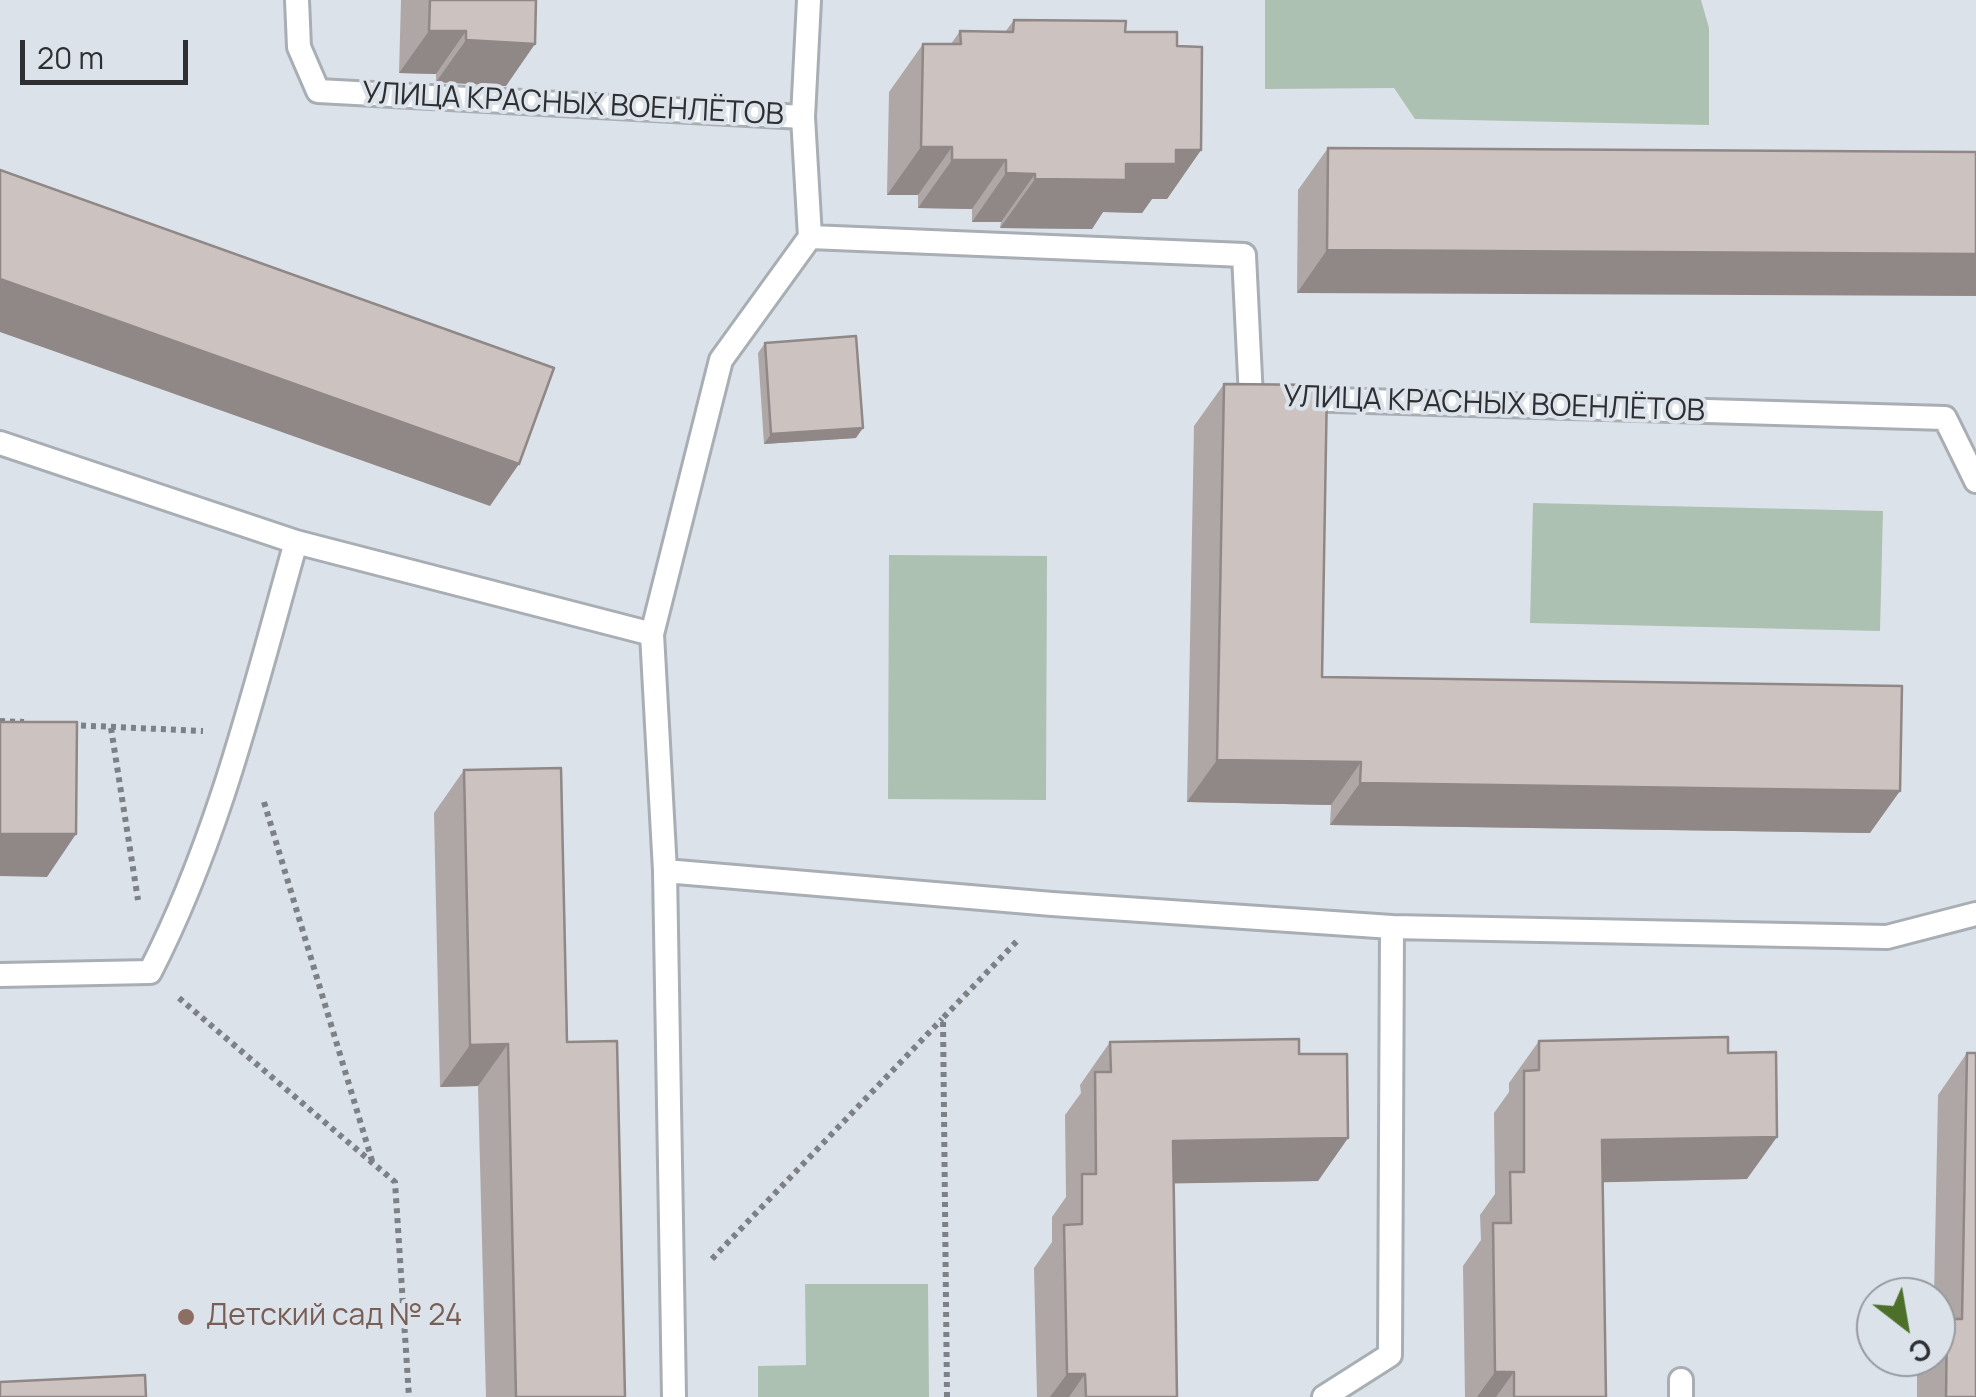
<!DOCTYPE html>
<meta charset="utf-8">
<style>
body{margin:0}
#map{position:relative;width:1976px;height:1397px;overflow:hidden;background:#dce2e9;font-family:Manrope,sans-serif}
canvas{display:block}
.north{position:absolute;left:1856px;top:1277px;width:100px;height:100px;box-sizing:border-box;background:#dce2e9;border:2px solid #969aa0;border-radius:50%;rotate:149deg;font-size:28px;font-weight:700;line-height:40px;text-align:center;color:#2d2f32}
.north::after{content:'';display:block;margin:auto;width:35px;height:45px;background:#4c7029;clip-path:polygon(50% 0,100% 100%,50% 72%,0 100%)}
.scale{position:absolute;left:20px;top:40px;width:168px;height:45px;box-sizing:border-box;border:5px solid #2d2f32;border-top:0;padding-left:12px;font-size:30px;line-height:35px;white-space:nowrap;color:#2d2f32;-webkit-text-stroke:8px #dce2e9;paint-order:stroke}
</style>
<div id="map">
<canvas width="1976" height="1397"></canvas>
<div class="north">С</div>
<div class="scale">20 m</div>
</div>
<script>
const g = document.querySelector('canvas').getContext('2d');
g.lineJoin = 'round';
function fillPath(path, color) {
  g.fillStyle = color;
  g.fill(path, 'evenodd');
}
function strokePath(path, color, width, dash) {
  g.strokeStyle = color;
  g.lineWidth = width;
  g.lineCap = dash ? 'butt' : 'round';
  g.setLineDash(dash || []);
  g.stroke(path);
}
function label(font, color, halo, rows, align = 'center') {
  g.font = font + ' Manrope,sans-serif';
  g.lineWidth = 8;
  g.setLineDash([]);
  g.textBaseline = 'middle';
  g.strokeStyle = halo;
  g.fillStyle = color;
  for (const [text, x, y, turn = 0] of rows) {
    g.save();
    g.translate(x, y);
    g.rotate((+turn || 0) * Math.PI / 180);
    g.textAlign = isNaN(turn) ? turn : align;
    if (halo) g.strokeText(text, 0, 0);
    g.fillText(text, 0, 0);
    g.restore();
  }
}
const green = new Path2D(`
 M 1265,0 L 1701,0 L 1709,28 L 1709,125 L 1415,119 L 1394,88 L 1265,89 Z
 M 1533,503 L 1883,511 L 1880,631 L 1530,623 Z
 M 889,555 L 1047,556 L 1046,800 L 888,799 Z
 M 805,1284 L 928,1284 L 929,1397 L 758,1397 L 758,1366 L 806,1365 Z`);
const path = new Path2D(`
 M 0,721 L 24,722
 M 71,725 L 203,731
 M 111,728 L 138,900
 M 264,802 L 373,1164
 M 179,998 L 395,1182 L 409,1397
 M 712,1259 L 942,1019
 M 947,1397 L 943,1018 L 1017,941`);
const lane = new Path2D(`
 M 297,0 L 299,47 L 318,91 L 803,117 L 810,237 L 1244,255 L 1251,398 L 1267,399
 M 803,117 L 809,0
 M 1299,399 L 1945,418 L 1976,481
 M 0,443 L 296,542 L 652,634 L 665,871 L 1052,904 L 1392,927 L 1390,1355 L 1324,1397
 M 652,634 L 721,360 L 810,237
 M 665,871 L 674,1397
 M 1392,927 L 1887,937 L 1976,914
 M 0,975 L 150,972 C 219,838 255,687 296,542
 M 1681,1397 L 1681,1380`);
const wall = new Path2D(`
 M 401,0 L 536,0 L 506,86 L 436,82 L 436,74 L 399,73 Z
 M 1014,20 L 1125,32 L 1177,46 L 1201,150 L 1167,199 L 1152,199 L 1142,213 L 1103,212 L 1092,229 L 1000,228 L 1001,222 L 972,222 L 972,209 L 918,208 L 918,195 L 887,195 L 889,92 L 923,44 L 951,44 L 960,31 L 1005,32 Z
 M 1328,148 L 1976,152 L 1297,293 L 1298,190 Z
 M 765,343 L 856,438 L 764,444 L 758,353 Z
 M 1224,384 L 1322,677 L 1870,833 L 1330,825 L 1331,805 L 1187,802 L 1194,426 Z
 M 464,770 L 567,1042 L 625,1397 L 486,1397 L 478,1086 L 440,1087 L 434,813 Z
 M 1539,1041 L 1728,1053 L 1747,1179 L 1602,1182 L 1606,1397 L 1465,1397 L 1463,1266 L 1481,1240 L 1480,1215 L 1495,1194 L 1494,1113 L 1509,1092 L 1509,1083 Z
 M 1110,1042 L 1299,1054 L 1348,1138 L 1318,1181 L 1174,1183 L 1177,1397 L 1037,1397 L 1034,1268 L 1052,1242 L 1052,1217 L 1066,1197 L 1065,1115 L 1081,1093 L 1080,1085 Z
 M 1967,1053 L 1976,1397 L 1917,1397 L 1917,1362 L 1921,1357 L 1936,1357 L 1936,1297 L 1934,1297 L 1938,1095 Z`);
const shadedWall = new Path2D(`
 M 429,31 L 466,31 L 436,74 L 399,73 Z
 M 466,40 L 535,44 L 506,86 L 436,82 Z
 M 921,147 L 952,147 L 918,195 L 887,195 Z
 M 1176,150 L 1201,150 L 1167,199 L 1152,199 L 1142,213 L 1103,212 L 1092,229 L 1000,228 L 1035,179 L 1126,164 Z
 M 952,160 L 1006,160 L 972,209 L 918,208 Z
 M 1006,173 L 1035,174 L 1001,222 L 972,222 Z
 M 1327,250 L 1976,254 L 1976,296 L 1297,293 Z
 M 0,279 L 519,464 L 490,506 L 0,332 Z
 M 863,428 L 856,438 L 764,444 L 771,434 Z
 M 1217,760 L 1361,762 L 1331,805 L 1187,802 Z
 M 1360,783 L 1900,791 L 1870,833 L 1330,825 Z
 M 0,834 L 76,834 L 47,877 L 0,876 Z
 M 508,1044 L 478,1086 L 440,1087 L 470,1045 Z
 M 1777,1137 L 1747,1179 L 1572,1183 L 1602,1140 Z
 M 1348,1138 L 1318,1181 L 1143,1184 L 1173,1141 Z
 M 1495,1372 L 1514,1372 L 1496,1397 L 1477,1397 Z
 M 1067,1374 L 1085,1374 L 1069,1397 L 1050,1397 Z`);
const building = new Path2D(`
 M 430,0 L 536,0 L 535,44 L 466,40 L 466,31 L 429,31 Z
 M 1014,20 L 1126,21 L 1125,32 L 1177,32 L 1177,46 L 1202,47 L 1201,150 L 1176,150 L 1176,164 L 1126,164 L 1126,180 L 1035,179 L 1035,174 L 1006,173 L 1006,160 L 952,160 L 952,147 L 921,147 L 923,44 L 961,44 L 960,31 L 1013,32 Z
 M 1328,148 L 1976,152 L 1976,254 L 1327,250 Z
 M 0,170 L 554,368 L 519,464 L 0,279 Z
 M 856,336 L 863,428 L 771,434 L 765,343 Z
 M 1224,384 L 1327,385 L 1322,677 L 1902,686 L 1900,791 L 1360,783 L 1361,762 L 1217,760 Z
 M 0,722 L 77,722 L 76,834 L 0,834 Z
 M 561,768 L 567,1042 L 617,1041 L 625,1397 L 516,1397 L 508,1044 L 470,1045 L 464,770 Z
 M 1728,1037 L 1728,1053 L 1776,1052 L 1777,1137 L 1602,1140 L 1606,1397 L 1514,1397 L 1514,1372 L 1495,1372 L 1493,1223 L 1511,1223 L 1510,1172 L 1524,1172 L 1524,1071 L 1539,1070 L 1539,1041 Z
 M 1299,1039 L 1299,1054 L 1347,1054 L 1348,1138 L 1173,1141 L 1177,1397 L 1086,1397 L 1085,1374 L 1067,1374 L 1064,1225 L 1082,1224 L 1082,1174 L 1096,1174 L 1095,1072 L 1111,1072 L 1110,1042 Z
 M 1967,1053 L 1976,1053 L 1976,1397 L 1946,1397 L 1947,1319 L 1962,1319 Z
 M 145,1375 L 146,1397 L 0,1397 L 0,1382 Z`);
const markers = [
 [186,1317,10,"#8d6e63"]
];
const streetNames = [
 ["УЛИЦА КРАСНЫХ ВОЕНЛЁТОВ",573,105,3],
 ["УЛИЦА КРАСНЫХ ВОЕНЛЁТОВ",1494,405,2]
];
const educationNames = [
 ["Детский сад № 24",206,1317]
];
fillPath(green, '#acc1b1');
strokePath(lane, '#a8aeb4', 28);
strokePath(path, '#7d8186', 6, [5, 5]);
strokePath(lane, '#fff', 22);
fillPath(wall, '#afa7a5');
fillPath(shadedWall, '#8f8886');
fillPath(building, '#ccc2c0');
strokePath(building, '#8f8886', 2.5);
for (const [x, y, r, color] of markers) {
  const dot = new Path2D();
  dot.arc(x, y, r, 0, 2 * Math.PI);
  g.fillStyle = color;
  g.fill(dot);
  strokePath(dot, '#dce2e9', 4);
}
label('30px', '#2d2f32', '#dce2e9', streetNames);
label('30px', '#785e54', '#dce2e9', educationNames, 'left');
</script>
